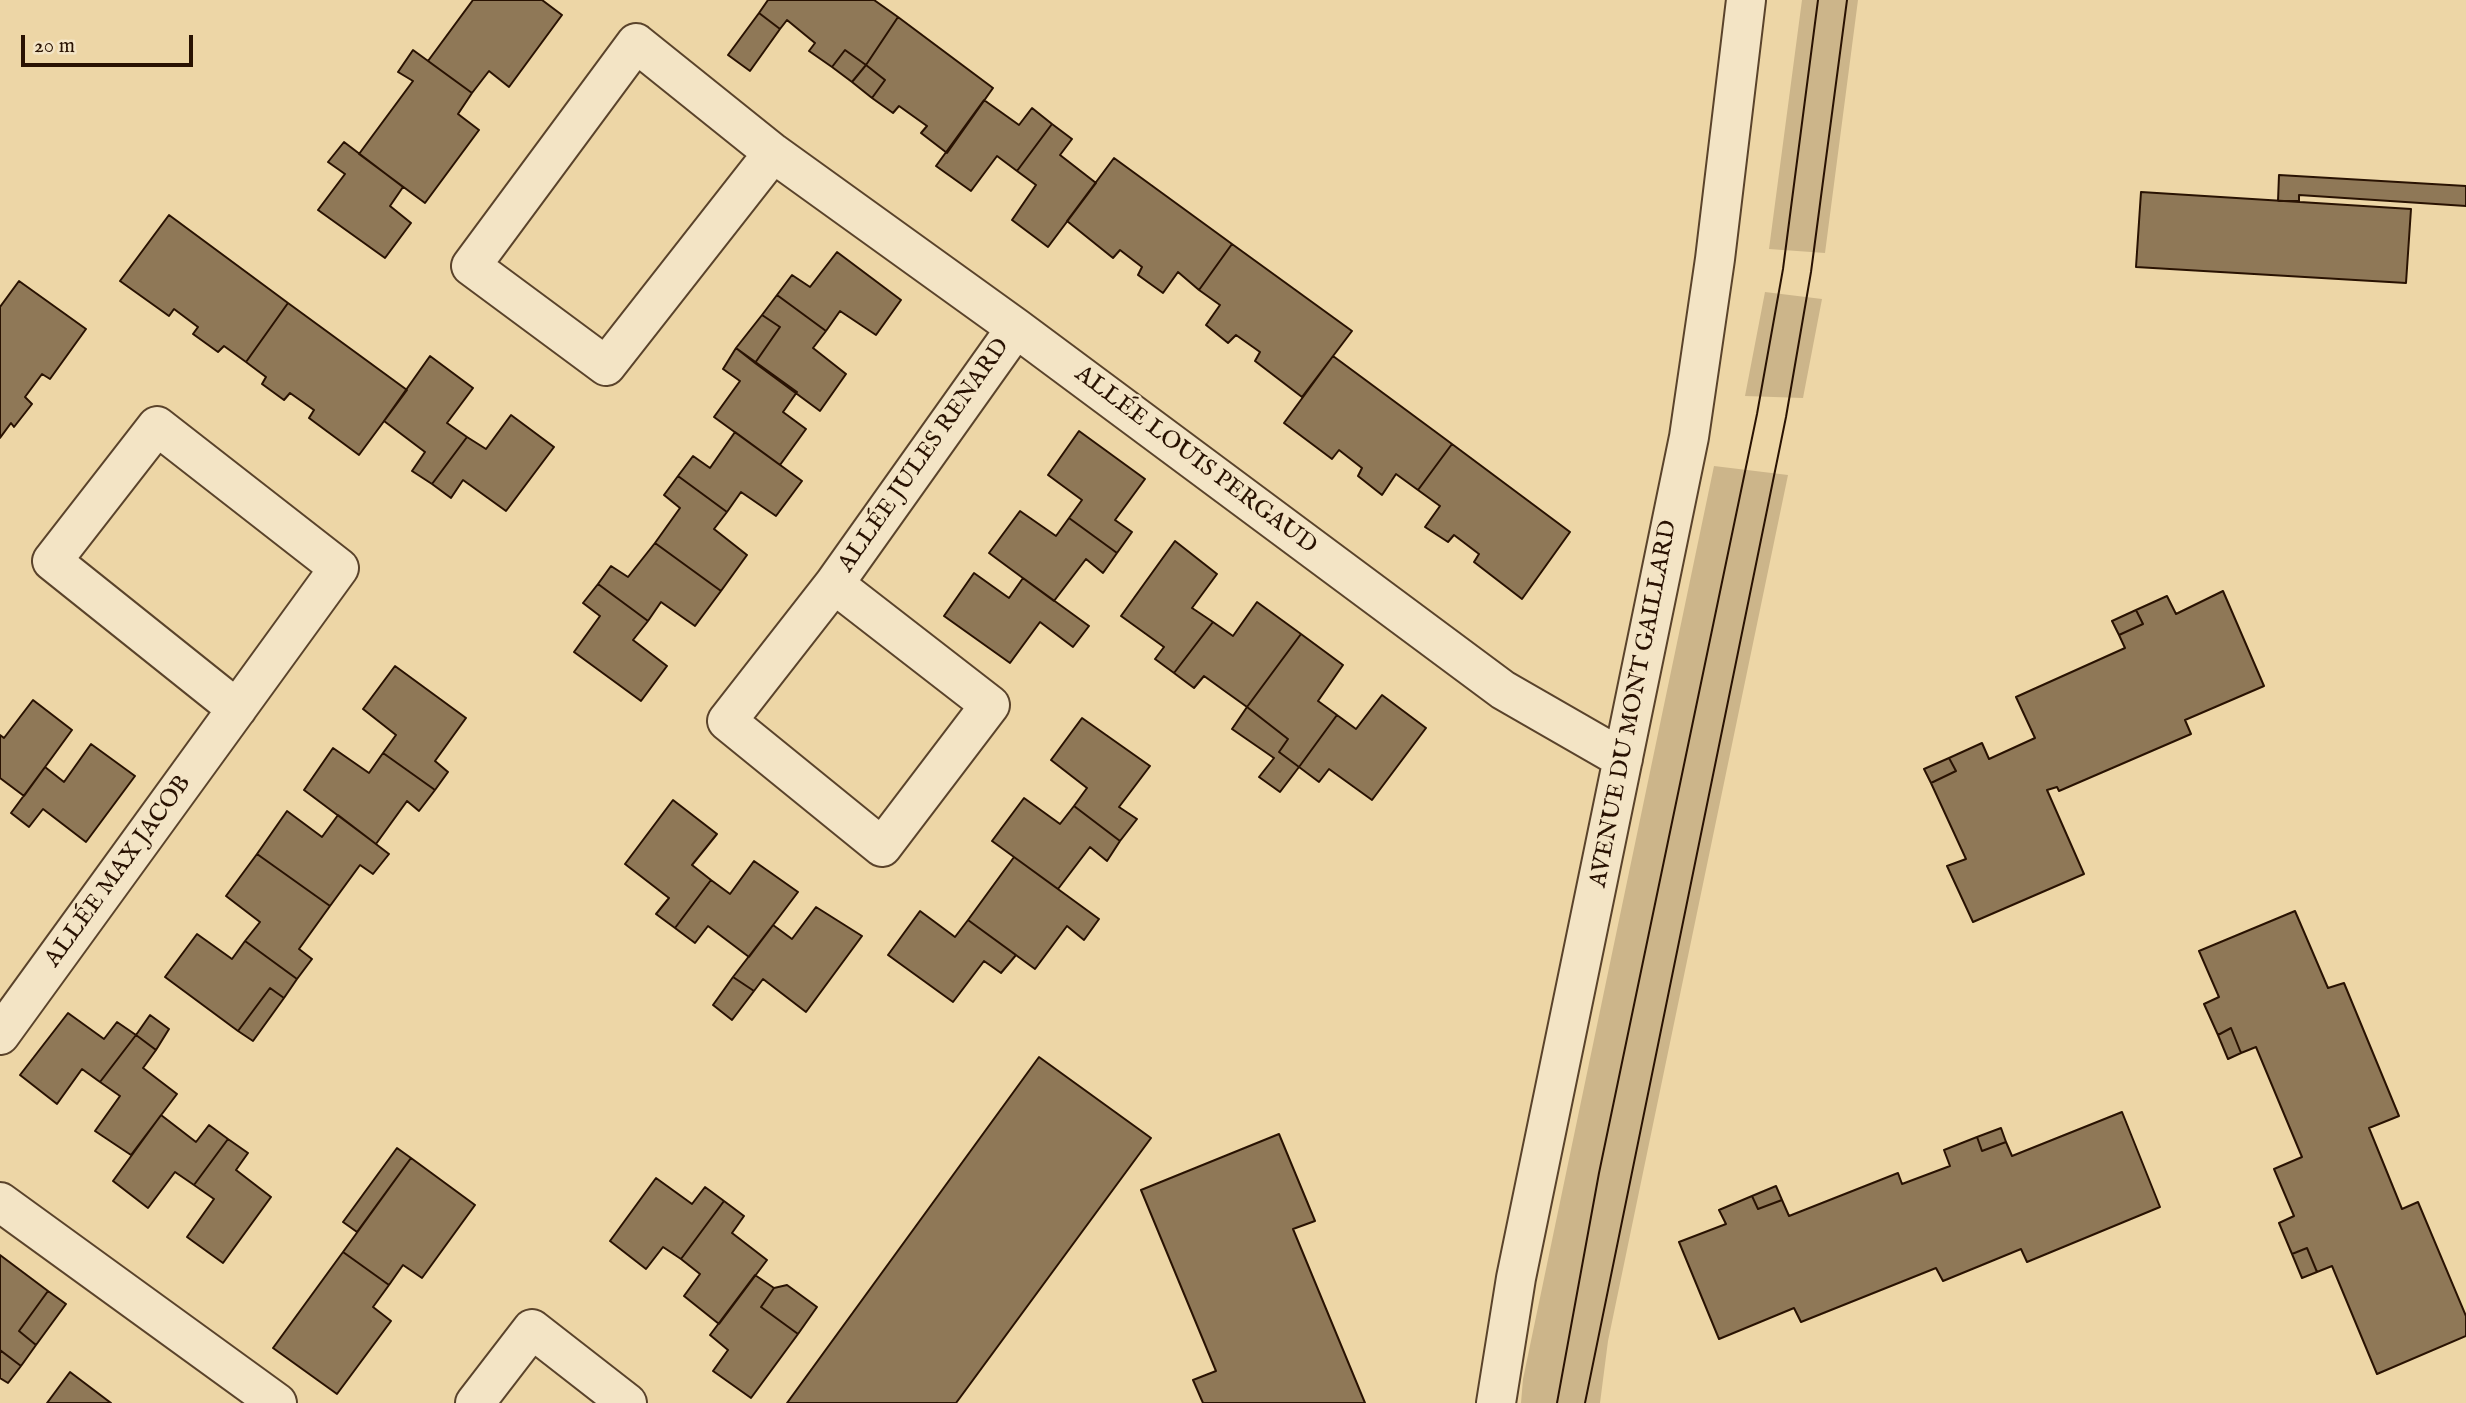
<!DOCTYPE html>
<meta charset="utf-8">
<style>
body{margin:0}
#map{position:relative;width:2466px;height:1403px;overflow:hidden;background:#edd6a6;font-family:"IM FELL English",serif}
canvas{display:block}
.scale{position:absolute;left:21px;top:35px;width:172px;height:32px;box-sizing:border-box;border:4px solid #291202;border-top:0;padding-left:9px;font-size:21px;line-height:24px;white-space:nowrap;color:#291202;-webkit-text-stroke:5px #f3e4c5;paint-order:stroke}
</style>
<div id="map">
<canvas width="2466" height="1403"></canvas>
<div class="scale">20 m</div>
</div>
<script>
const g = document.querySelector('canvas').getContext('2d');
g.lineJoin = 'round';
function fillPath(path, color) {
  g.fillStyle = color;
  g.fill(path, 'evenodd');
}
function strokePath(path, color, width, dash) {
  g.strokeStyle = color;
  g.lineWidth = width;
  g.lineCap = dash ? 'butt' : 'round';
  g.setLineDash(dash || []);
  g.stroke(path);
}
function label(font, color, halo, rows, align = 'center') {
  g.font = font + ' "IM FELL English",serif';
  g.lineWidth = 5;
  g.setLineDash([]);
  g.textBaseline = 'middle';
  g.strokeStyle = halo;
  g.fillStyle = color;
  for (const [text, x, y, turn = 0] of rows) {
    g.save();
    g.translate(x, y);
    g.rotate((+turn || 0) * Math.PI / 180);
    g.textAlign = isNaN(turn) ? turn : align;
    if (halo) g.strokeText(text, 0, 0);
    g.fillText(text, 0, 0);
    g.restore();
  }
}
const green = new Path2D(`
 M 1802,0 L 1858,0 L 1825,253 L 1769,249 Z
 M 1765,292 L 1822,299 L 1803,398 L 1745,396 Z
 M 1714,466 L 1788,475 L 1608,1341 L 1600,1403 L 1521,1403 L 1523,1379 Z`);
const building = new Path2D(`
 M 473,0 L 542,0 L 562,15 L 509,87 L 489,71 L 472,93 L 428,61 Z
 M 768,0 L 874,0 L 898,17 L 866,65 L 845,50 L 832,67 L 809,51 L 815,43 L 787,20 L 780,29 L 759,13 Z
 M 759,13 L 780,29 L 750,71 L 728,55 Z
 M 898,17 L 993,88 L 947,153 L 921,133 L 927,126 L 899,106 L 893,113 L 872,98 L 885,80 L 866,65 Z
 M 413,50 L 472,93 L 458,114 L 479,130 L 425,203 L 359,154 L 413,81 L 398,72 Z
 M 845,50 L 866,65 L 852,82 L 832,67 Z
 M 866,65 L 885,80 L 872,98 L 852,82 Z
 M 984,100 L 1019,125 L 1032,108 L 1052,124 L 1017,171 L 997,156 L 971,191 L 936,166 Z
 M 1052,124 L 1072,139 L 1060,155 L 1096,183 L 1048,247 L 1012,220 L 1036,185 L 1017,171 Z
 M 344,142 L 403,187 L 390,206 L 411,223 L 385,258 L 318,210 L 345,174 L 328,162 Z
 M 1114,158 L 1232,244 L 1199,290 L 1178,272 L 1163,293 L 1138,275 L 1142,267 L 1120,250 L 1113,258 L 1067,221 Z
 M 2279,175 L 2466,186 L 2466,206 L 2299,195 L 2299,201 L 2278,201 Z
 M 2141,192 L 2411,209 L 2406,283 L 2136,267 Z
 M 169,215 L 288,303 L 246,362 L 224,346 L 218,352 L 193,334 L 198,327 L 174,309 L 169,316 L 120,281 Z
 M 1232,244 L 1352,331 L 1302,397 L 1255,361 L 1260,352 L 1236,335 L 1228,343 L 1206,325 L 1220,305 L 1199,290 Z
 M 837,252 L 901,300 L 876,335 L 840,311 L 826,331 L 777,295 L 792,275 L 810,287 Z
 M 19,281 L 86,329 L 50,379 L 42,374 L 25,397 L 32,404 L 14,427 L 11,423 L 0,438 L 0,307 Z
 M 777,295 L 826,331 L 813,348 L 846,374 L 820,411 L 755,363 L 780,327 L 762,315 Z
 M 288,303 L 407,390 L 359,455 L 309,418 L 314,410 L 290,393 L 284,400 L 262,384 L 266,377 L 246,362 Z
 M 762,315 L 780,327 L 755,363 L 736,348 Z
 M 736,348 L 797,392 L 783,412 L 806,429 L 780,465 L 714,417 L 740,381 L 723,369 Z
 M 430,356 L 473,388 L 447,423 L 467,437 L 432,484 L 412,471 L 425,452 L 384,421 Z
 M 1333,356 L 1452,444 L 1418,490 L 1396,474 L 1382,495 L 1358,476 L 1362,468 L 1339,450 L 1332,459 L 1284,423 Z
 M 511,415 L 554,447 L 506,511 L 463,480 L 451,498 L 432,484 L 467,437 L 486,449 Z
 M 1079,431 L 1145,479 L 1115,520 L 1132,532 L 1117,553 L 1069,518 L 1082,500 L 1048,475 Z
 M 735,432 L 802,481 L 776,516 L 741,492 L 727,512 L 678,476 L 693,456 L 710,468 Z
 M 1452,444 L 1570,532 L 1522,599 L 1474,562 L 1479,554 L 1454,535 L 1448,542 L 1425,527 L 1440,506 L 1418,490 Z
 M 678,476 L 727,512 L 714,529 L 747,555 L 721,591 L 655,543 L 680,508 L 664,495 Z
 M 1020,511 L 1056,536 L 1069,518 L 1117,553 L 1103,573 L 1086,559 L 1054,601 L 989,553 Z
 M 1175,541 L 1217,574 L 1192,608 L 1213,622 L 1174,673 L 1155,659 L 1164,647 L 1121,616 Z
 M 655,543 L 721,591 L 695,626 L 661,602 L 648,621 L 598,584 L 611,566 L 628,577 Z
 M 974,573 L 1009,598 L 1023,578 L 1089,626 L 1073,647 L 1040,622 L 1010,663 L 944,616 Z
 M 598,584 L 648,621 L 633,640 L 667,666 L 641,701 L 574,652 L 600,616 L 583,603 Z
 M 2223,591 L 2264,686 L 2185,720 L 2191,734 L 2059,791 L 2057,787 L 2047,790 L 2084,874 L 1973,922 L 1947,866 L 1966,859 L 1931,783 L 1956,771 L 1949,758 L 1982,743 L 1989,759 L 2035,738 L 2016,697 L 2125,648 L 2119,635 L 2143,624 L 2136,610 L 2167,596 L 2176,614 Z
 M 1257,602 L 1301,634 L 1247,707 L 1204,676 L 1194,688 L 1174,673 L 1213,622 L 1233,636 Z
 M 2136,610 L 2143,624 L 2119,635 L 2112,621 Z
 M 1301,634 L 1343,665 L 1318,701 L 1337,715 L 1299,767 L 1279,752 L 1288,739 L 1247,707 Z
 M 395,666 L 466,718 L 435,761 L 448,772 L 435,790 L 383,753 L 396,735 L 363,709 Z
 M 1382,695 L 1426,728 L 1372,800 L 1329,769 L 1319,782 L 1299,767 L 1337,715 L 1356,729 Z
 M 33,700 L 72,730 L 24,796 L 0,778 L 0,735 L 4,738 Z
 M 1247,707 L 1288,739 L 1279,752 L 1299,767 L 1280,792 L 1259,777 L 1274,758 L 1232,729 Z
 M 1082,718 L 1150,766 L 1119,807 L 1137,819 L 1120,841 L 1074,806 L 1087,788 L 1051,760 Z
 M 91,744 L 135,776 L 86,842 L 43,809 L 29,827 L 11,813 L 45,767 L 64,782 Z
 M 333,748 L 369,773 L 383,753 L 435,790 L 419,811 L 407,801 L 376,844 L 304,790 Z
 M 1949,758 L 1956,771 L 1931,783 L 1924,769 Z
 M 1024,798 L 1060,824 L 1074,806 L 1120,841 L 1107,861 L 1090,847 L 1058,889 L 992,841 Z
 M 673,800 L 717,834 L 692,865 L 711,880 L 675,928 L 656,914 L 669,898 L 625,864 Z
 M 287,811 L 322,837 L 338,815 L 389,854 L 373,874 L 360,865 L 330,906 L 257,854 Z
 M 257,854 L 330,906 L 299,949 L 312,959 L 297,979 L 245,941 L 260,922 L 226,896 Z
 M 1014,857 L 1099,919 L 1084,940 L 1067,926 L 1035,969 L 968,920 Z
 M 754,861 L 798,892 L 749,957 L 708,926 L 695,943 L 675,928 L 711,880 L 730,894 Z
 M 816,907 L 862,936 L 806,1012 L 763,979 L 754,991 L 733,977 L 773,925 L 792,939 Z
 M 920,911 L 955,937 L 968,920 L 1016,955 L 1001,973 L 984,961 L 953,1002 L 888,955 Z
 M 2295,911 L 2328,988 L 2344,983 L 2399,1116 L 2369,1128 L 2402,1209 L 2418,1202 L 2466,1316 L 2466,1336 L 2377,1374 L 2332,1266 L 2317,1272 L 2307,1248 L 2292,1254 L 2279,1223 L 2294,1216 L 2274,1169 L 2302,1157 L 2256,1047 L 2241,1053 L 2231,1028 L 2218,1035 L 2204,1004 L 2219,997 L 2199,951 Z
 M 197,934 L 232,959 L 245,941 L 297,979 L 284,998 L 270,988 L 238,1031 L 165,977 Z
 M 733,977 L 754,991 L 732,1020 L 713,1005 Z
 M 270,988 L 284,998 L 253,1041 L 238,1031 Z
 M 68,1013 L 104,1039 L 117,1022 L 136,1035 L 100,1082 L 82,1069 L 57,1104 L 20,1075 Z
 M 150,1015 L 169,1029 L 156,1050 L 136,1035 Z
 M 2231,1028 L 2241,1053 L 2228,1059 L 2218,1035 Z
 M 136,1035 L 156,1050 L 143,1068 L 177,1094 L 131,1155 L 95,1131 L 120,1096 L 100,1082 Z
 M 1039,1057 L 1151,1138 L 956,1403 L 787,1403 Z
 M 2122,1112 L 2160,1207 L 2027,1262 L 2021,1249 L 1943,1281 L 1936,1268 L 1801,1322 L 1794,1308 L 1719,1339 L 1679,1242 L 1726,1224 L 1719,1210 L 1752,1196 L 1758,1209 L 1782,1200 L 1789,1216 L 1898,1173 L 1902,1184 L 1950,1166 L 1944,1150 L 1977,1137 L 1982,1151 L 2006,1142 L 2012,1156 Z
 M 161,1115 L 196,1142 L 209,1125 L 228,1139 L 194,1185 L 175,1172 L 148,1208 L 113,1181 Z
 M 2001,1128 L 2006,1142 L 1982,1151 L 1977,1137 Z
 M 1279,1134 L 1315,1221 L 1293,1229 L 1365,1403 L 1203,1403 L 1193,1380 L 1216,1371 L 1141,1190 Z
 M 228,1139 L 248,1153 L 236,1170 L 271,1197 L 223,1263 L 187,1237 L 214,1199 L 194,1185 Z
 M 397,1148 L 411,1158 L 357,1232 L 343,1222 Z
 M 411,1158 L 475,1205 L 422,1278 L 403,1265 L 389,1285 L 343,1252 Z
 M 656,1178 L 692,1204 L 705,1187 L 724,1201 L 681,1259 L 663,1247 L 646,1269 L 610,1241 Z
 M 1776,1186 L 1782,1200 L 1758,1209 L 1752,1196 Z
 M 724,1201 L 744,1216 L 732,1233 L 767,1260 L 719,1324 L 684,1296 L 700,1274 L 681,1259 Z
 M 2307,1248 L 2317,1272 L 2302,1278 L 2292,1254 Z
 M 343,1252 L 389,1285 L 373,1307 L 391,1321 L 337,1394 L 273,1348 Z
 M 0,1255 L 48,1291 L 19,1331 L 36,1345 L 21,1366 L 0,1350 Z
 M 755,1275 L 774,1288 L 761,1307 L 798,1334 L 751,1398 L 713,1371 L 728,1350 L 710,1335 Z
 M 787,1285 L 817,1307 L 798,1334 L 761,1307 L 774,1288 Z
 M 48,1291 L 66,1304 L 36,1345 L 19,1331 Z
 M 0,1350 L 21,1366 L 8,1383 L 0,1378 Z
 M 70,1372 L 111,1403 L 47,1403 Z`);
const minor = new Path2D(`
 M 773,153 L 606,366 L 471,266 L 636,43 L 773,153 L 1016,328 L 1503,690 L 1623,759
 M 834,584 L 990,705 L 882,847 L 727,721 L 834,584 L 1016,328
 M 0,1035 L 339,568 L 157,426 L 52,561 L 237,709
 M 0,1202 L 277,1403
 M 475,1403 L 532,1329 L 627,1403
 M 1496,1403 L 1516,1278 L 1689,437 L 1715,259 L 1746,0`);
const tram = new Path2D(`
 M 1557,1403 L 1599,1173 L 1757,414 L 1783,269 L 1818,0
 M 1585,1403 L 1786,417 L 1811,272 L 1847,0`);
const streetNames = [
 ["ALLÉE JULES RENARD",925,456,-55],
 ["ALLÉE LOUIS PERGAUD",1195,461,37],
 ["AVENUE DU MONT GAILLARD",1635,704,-79],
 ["ALLÉE MAX JACOB",119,872,-54]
];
fillPath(green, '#ccb58a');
fillPath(building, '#8f7857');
strokePath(building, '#291202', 2);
strokePath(minor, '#5a432b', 42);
strokePath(minor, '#f3e4c5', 38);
strokePath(tram, '#291202', 2);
label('24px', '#291202', '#f3e4c5', streetNames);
</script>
